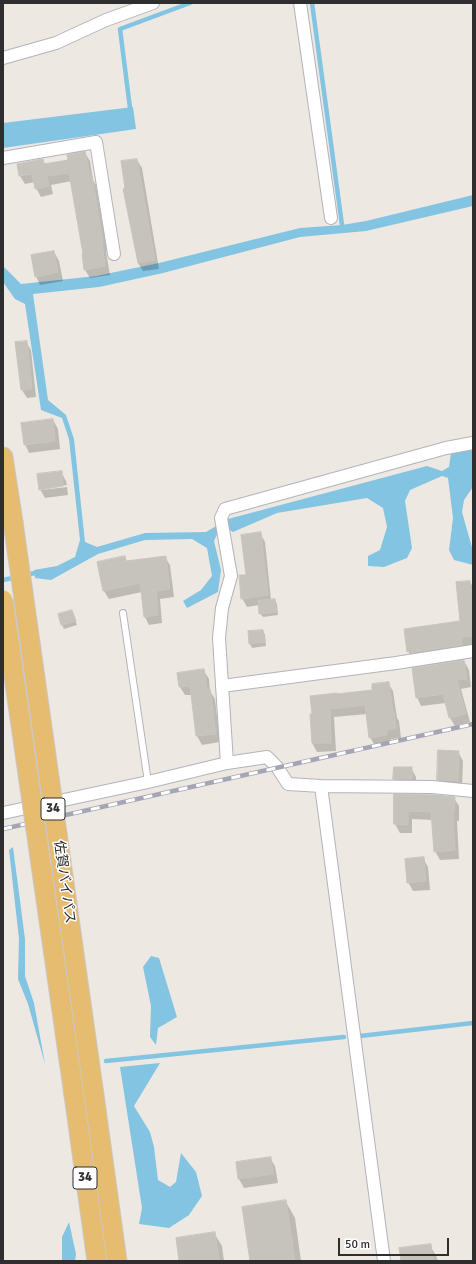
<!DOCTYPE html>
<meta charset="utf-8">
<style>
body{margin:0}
#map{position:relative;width:476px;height:1264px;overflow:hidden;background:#ede9e2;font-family:Signika,sans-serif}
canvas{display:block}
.frame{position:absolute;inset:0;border:4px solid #2e2e2e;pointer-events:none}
.scale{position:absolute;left:338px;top:1238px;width:111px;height:18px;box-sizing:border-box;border:2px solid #2e2e2e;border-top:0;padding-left:5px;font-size:12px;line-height:14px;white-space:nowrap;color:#2e2e2e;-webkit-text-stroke:3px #fff;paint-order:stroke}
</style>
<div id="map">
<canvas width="476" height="1264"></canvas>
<div class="frame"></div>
<div class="scale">50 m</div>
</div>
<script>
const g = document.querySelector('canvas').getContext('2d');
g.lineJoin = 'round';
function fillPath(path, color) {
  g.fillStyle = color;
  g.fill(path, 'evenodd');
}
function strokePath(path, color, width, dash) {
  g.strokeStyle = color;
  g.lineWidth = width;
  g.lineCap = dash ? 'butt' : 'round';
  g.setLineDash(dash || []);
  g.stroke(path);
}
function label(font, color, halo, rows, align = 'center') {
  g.font = font + ' Signika,"Noto Sans JP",sans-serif';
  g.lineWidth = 3;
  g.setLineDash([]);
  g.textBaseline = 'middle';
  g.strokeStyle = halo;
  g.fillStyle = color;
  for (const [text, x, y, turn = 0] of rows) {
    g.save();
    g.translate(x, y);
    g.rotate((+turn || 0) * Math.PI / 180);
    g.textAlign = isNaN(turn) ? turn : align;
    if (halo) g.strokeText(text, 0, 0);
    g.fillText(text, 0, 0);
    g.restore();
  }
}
const water = new Path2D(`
 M 133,107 L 136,129 L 3,148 L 3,123 Z
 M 473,195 L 473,206 L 366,231 L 300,237 L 163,273 L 99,287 L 33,294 L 48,400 L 66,415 L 74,439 L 85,542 L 97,547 L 145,533 L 206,532 L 228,519 L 427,466 L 442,471 L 449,467 L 451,453 L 473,450 L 473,487 L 464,500 L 462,512 L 473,551 L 473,565 L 454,560 L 449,550 L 453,518 L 448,478 L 442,476 L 410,490 L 405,501 L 412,548 L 407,558 L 384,567 L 368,566 L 368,556 L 380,550 L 387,527 L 383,508 L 367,498 L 277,513 L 233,532 L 228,529 L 218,532 L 214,541 L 221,570 L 218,592 L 187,608 L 183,601 L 201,590 L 212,576 L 207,548 L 192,539 L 145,540 L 98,554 L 51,580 L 35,578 L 34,570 L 57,566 L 75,557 L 80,540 L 69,439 L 62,418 L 41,410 L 25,304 L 15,299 L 3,282 L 3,266 L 21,284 L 96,276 L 159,263 L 300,228 L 342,225 L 366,221 Z
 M 13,847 L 25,939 L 25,976 L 34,1003 L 45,1064 L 28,1004 L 18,979 L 19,939 L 9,850 Z
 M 151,956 L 159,958 L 177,1017 L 158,1028 L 156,1045 L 150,1037 L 151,1006 L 143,967 Z
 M 160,1063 L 134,1106 L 150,1132 L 154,1147 L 158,1180 L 170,1187 L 176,1182 L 181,1153 L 196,1172 L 202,1196 L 189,1215 L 169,1228 L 139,1224 L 142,1208 L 120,1067 Z
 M 69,1222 L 76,1254 L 75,1261 L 62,1261 L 62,1237 Z`);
const shadow = new Path2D(`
 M 85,153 L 90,161 L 93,180 L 96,185 L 107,251 L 106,251 L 110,275 L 90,278 L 85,270 L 84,254 L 72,181 L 51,185 L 53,194 L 41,197 L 36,188 L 35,182 L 25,184 L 20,176 L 43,160 L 45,164 L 69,161 Z
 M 137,160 L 142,168 L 159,269 L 143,271 L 138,263 L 127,189 Z
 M 54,252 L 59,261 L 63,281 L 40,285 L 36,276 Z
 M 26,342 L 31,350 L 36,397 L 27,398 L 22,390 Z
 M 53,420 L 58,429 L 60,449 L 29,453 L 25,444 Z
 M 61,472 L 66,481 L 67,485 L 42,488 L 42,490 L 67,487 L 68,495 L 45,498 L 40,489 Z
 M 260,533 L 265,542 L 271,600 L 275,600 L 277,604 L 278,615 L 263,617 L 260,613 L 259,605 L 247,607 L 242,598 L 247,575 Z
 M 165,557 L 170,565 L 174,597 L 160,599 L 162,623 L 149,625 L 145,617 L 142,592 L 109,599 L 104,591 L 98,563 L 125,558 L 127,562 Z
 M 470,582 L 473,587 L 473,645 L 466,646 L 467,654 L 413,660 L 408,651 L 461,622 Z
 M 72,611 L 77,625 L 64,629 L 62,625 Z
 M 263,631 L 265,635 L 266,646 L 252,648 L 250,644 L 249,632 Z
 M 464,661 L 469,670 L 471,687 L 461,689 L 470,722 L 455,726 L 450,718 L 446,703 L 421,706 L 417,697 Z
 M 204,671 L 209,679 L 210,691 L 215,699 L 220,742 L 202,745 L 197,736 L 192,695 L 185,695 L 180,687 L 179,673 Z
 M 388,683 L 393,691 L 397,718 L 399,721 L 401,738 L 391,739 L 391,744 L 375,746 L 370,737 L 367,714 L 334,717 L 336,751 L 317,752 L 312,743 L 311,715 L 338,695 L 374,691 Z
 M 458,752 L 463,761 L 462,789 L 443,788 L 438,780 Z
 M 411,768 L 416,777 L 416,788 L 399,787 L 394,779 Z
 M 395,795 L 454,798 L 459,806 L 459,821 L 457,821 L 459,859 L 440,860 L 435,851 L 433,820 L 412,819 L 412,833 L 400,833 L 395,824 Z
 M 423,858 L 428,867 L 430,890 L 413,891 L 408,882 Z
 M 270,1158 L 275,1166 L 278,1183 L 244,1188 L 239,1179 L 237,1163 Z
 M 286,1202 L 295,1218 L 301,1261 L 251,1261 Z
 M 214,1233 L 222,1246 L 224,1261 L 180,1261 Z
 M 430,1245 L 437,1258 L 438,1261 L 402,1261 Z`);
const stream = new Path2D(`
 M 312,3 L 342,225
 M 130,108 L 120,29 L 190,3
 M 25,575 L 35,573
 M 3,580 L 17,577
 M 360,1036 L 473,1023
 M 106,1061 L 344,1037`);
const building = new Path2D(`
 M 85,151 L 90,176 L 92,176 L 103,242 L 102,243 L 105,266 L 84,270 L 82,254 L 83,254 L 69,173 L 47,176 L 49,186 L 35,189 L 32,174 L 19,176 L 17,164 L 43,159 L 44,164 L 68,160 L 67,155 Z
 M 137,159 L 155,260 L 138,263 L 123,189 L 125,188 L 121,161 Z
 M 54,251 L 58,272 L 35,277 L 31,255 Z
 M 27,341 L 32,389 L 21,390 L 15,342 Z
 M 53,419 L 55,441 L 24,445 L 21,423 Z
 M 62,471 L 63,486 L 39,490 L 37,474 Z
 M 261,532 L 268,595 L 241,599 L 239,575 L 246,575 L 241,535 Z
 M 125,556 L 126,561 L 166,556 L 170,589 L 156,591 L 158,615 L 144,617 L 140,583 L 103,591 L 97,562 Z
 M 470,581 L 473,602 L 473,636 L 462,637 L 462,645 L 411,653 L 410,651 L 407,652 L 404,629 L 460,621 L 456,582 Z
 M 275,599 L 277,612 L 259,614 L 258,601 Z
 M 72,610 L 76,621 L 61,625 L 58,614 Z
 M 263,630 L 265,642 L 249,644 L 248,631 Z
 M 464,660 L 467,679 L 457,680 L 466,714 L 449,718 L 443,694 L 416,698 L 412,668 Z
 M 204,669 L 207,690 L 210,689 L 216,734 L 196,736 L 190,686 L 179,687 L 177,673 Z
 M 389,682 L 393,712 L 394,712 L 396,729 L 386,730 L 387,735 L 369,738 L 365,705 L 330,709 L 331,743 L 312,743 L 310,714 L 312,714 L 310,696 L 337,693 L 337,694 L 372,690 L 372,684 Z
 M 438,750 L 459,751 L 458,781 L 437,780 Z
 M 394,767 L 412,767 L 412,779 L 393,779 Z
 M 394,794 L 436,795 L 455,797 L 454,813 L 453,813 L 455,850 L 434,852 L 431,812 L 408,811 L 408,825 L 394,824 Z
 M 424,857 L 426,881 L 407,883 L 405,859 Z
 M 271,1157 L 273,1174 L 238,1179 L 236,1162 Z
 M 286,1200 L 295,1261 L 250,1261 L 242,1207 Z
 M 215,1232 L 219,1261 L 179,1261 L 176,1238 Z
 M 431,1244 L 433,1261 L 401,1261 L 399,1248 Z`);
const service = new Path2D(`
 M 123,613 L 148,782`);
const minor = new Path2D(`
 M 300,3 L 331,218
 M 3,58 L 56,43 L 106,20 L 153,3
 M 3,158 L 96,142 L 114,254
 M 222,686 L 396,663 L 473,651
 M 227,763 L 219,638 L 222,608 L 231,576 L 221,518 L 225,509 L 446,448 L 473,443
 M 321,786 L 384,1261
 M 3,813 L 148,782 L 227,763 L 267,757 L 277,767 L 288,784 L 321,786 L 432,787 L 473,791`);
const trunk = new Path2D(`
 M 3,457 L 13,522
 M 74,1095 L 97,1261
 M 94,1095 L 117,1261`);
const rail = new Path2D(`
 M 3,829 L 473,724`);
const trunkBridge = new Path2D(`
 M 13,522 L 94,1095
 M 3,600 L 74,1095`);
const shields = [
 [53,809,24],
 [85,1178,24]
];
const shieldNames = [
 ["34",53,809],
 ["34",85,1178]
];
const streetNames = [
 ["佐賀バイパス",64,882,82]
];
fillPath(water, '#82c4e2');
fillPath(shadow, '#0003');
strokePath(stream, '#82c4e2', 4.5);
fillPath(building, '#c6c3bd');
strokePath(building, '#c9c5bb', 1);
strokePath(service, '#b2b3bc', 8);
strokePath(minor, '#b2b3bc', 14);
strokePath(trunk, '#c9c9c9', 21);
strokePath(service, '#fff', 6);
strokePath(minor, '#fff', 12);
strokePath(trunk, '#e6bc70', 19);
strokePath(rail, '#a5a6b5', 4.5);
strokePath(rail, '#fff', 3, [9]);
strokePath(trunkBridge, '#c9c9c9', 21, []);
strokePath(trunkBridge, '#e6bc70', 19);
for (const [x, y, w] of shields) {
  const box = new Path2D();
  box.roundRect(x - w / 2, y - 11, w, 22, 3);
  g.fillStyle = '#fff';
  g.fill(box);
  strokePath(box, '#2e2e2e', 1);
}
label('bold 13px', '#2e2e2e', null, shieldNames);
label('14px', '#2e2e2e', '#fff', streetNames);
</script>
